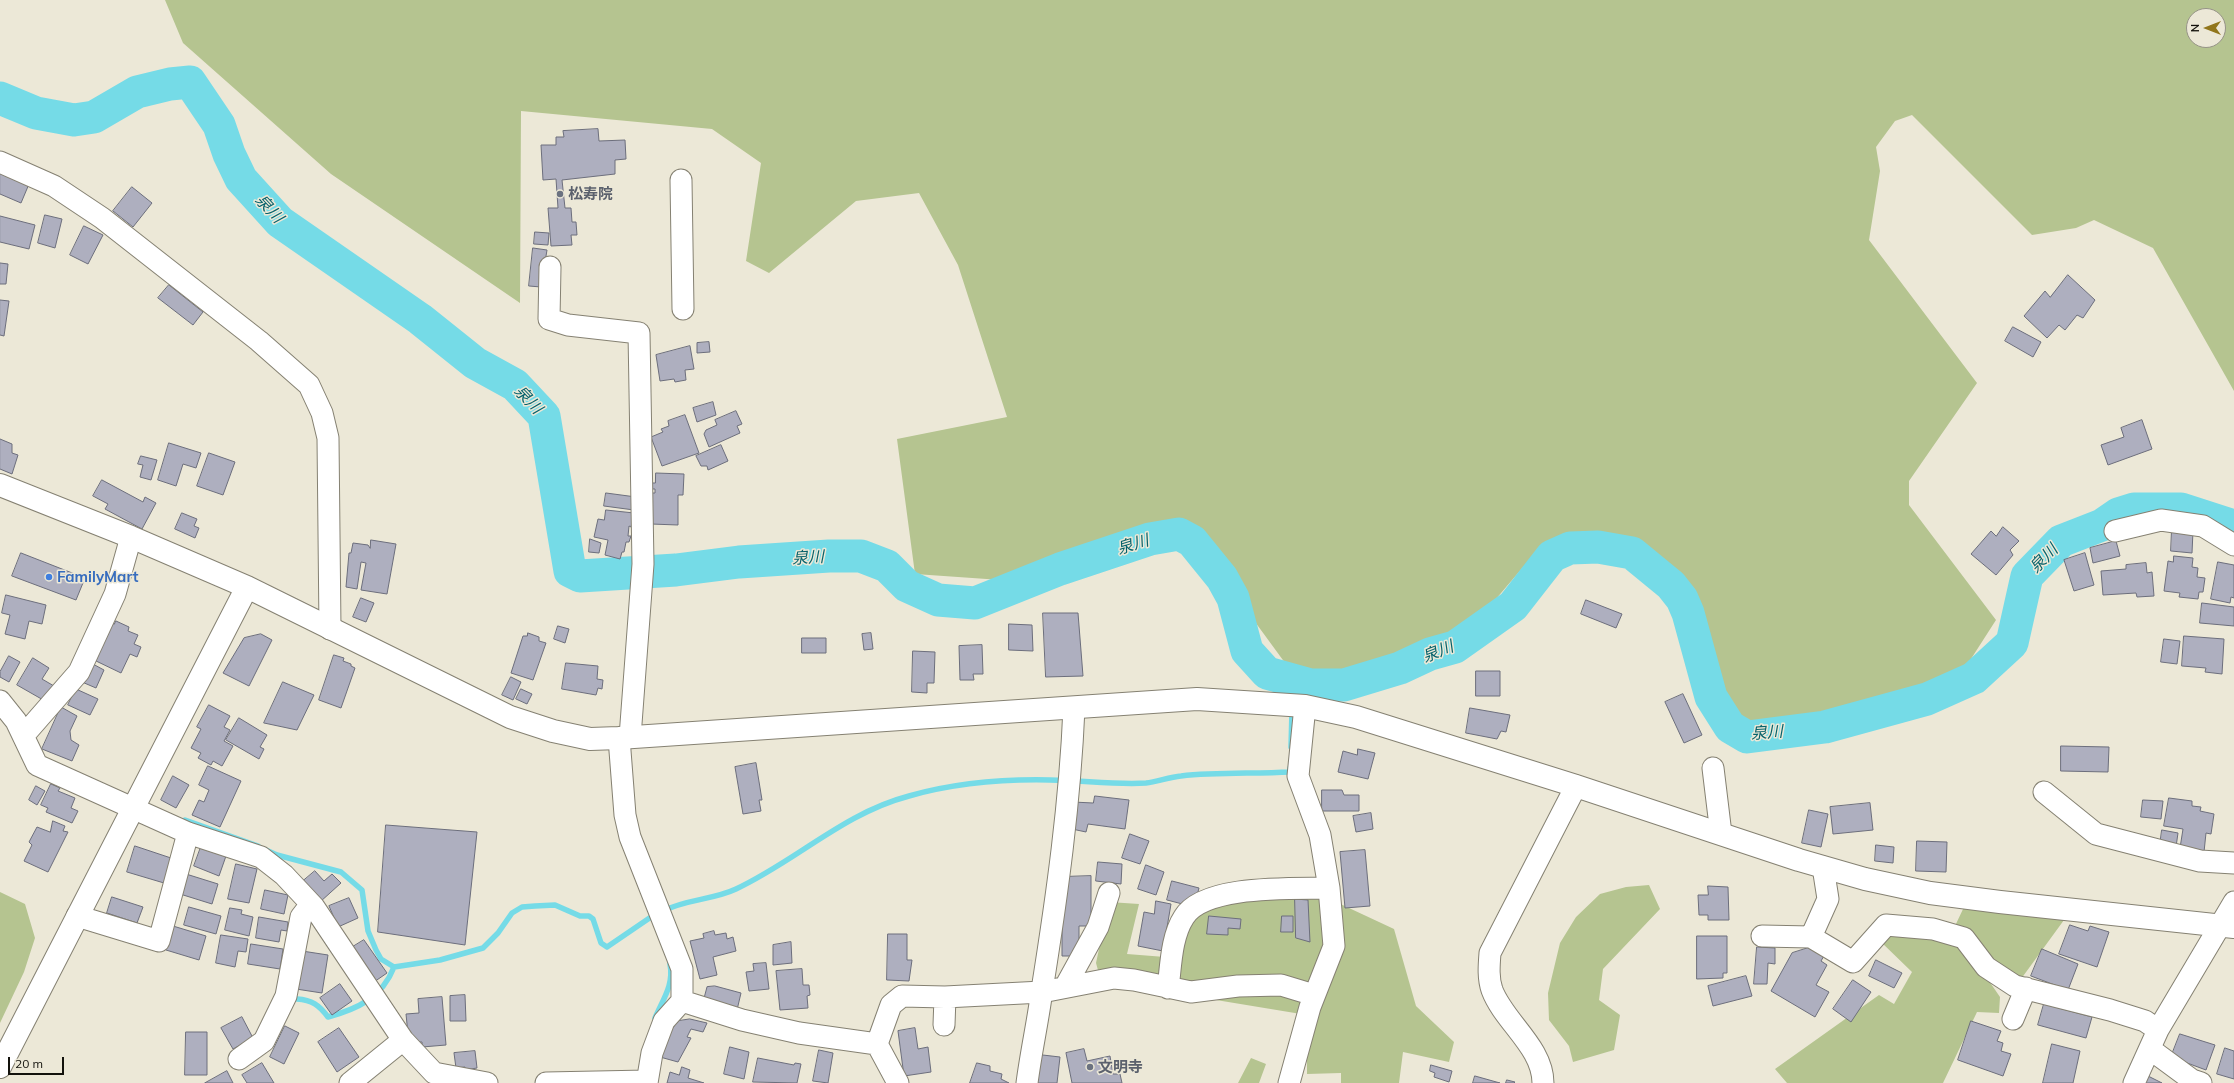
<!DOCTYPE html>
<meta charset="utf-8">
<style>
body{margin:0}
#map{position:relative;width:2234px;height:1083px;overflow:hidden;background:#ece8d7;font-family:Mulish,sans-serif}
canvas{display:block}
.north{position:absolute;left:2186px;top:8px;width:40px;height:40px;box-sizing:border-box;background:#ece8d7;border:1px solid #959286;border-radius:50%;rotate:270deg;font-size:11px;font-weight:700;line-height:16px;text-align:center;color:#13120c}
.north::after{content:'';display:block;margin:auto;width:14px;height:18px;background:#91761b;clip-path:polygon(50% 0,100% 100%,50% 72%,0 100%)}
.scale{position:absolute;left:8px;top:1057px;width:56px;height:18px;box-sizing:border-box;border:2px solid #13120c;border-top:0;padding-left:5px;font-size:12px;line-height:14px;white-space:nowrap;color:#13120c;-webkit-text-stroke:3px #ece8d7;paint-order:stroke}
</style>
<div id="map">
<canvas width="2234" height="1083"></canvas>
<div class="north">N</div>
<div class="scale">20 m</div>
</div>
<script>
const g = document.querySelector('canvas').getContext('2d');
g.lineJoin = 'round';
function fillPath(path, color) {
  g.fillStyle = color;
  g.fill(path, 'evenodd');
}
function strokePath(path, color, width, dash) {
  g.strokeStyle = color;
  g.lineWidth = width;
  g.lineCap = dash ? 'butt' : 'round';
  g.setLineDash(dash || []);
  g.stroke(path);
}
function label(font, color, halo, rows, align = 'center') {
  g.font = font + ' Mulish,"Noto Sans JP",sans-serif';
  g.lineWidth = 3;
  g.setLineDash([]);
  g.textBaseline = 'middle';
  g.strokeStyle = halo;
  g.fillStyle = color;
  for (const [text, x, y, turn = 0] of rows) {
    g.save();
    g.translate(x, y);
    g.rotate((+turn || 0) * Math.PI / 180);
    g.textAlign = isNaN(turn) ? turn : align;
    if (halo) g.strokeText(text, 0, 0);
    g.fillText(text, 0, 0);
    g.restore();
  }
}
const green = new Path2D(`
 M 165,0 L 2234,0 L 2234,391 L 2153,248 L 2094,220 L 2076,228 L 2032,235 L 1912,115 L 1895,121 L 1876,147 L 1880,171 L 1869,240 L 1977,383 L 1909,481 L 1909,505 L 1996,620 L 1969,662 L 1879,722 L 1754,734 L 1717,704 L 1685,591 L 1634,545 L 1560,540 L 1530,559 L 1455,647 L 1360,686 L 1299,682 L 1187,529 L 1110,547 L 1001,580 L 915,574 L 897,439 L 1007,417 L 958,265 L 919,193 L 856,201 L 769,273 L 746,261 L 761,163 L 712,129 L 521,111 L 520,303 L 331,174 L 183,43 ZM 2194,16 L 2218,16 L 2218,40 L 2194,40 Z
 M 1649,885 L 1660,909 L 1603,969 L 1599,1000 L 1620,1015 L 1614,1050 L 1573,1062 L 1569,1046 L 1549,1020 L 1548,993 L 1560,943 L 1576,917 L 1600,894 L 1626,887 Z
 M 1304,887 L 1394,929 L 1416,1006 L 1454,1042 L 1449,1062 L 1403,1052 L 1399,1083 L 1341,1083 L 1341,1073 L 1307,1074 L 1307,1015 L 1101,981 L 1096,963 L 1109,902 L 1139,904 L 1127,954 L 1165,957 L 1192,916 L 1228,901 Z
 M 0,892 L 25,904 L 35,938 L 24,972 L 0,1023 Z
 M 1964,907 L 2064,920 L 2021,979 L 1986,967 L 1955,926 Z
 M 1892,925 L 1965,946 L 2000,997 L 1999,1013 L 1977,1012 L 1943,1083 L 1787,1083 L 1775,1069 L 1879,995 L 1894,1004 L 1912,972 L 1880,941 Z
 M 1251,1058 L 1266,1064 L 1259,1083 L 1238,1083 Z`);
const stream = new Path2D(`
 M 1293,701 L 1293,681
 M 1291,747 L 1292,710
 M 185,820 L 258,846
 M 266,850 L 277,855 L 341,872 L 362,890 L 368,931 L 376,950 L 381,959 L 394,967 L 440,960 L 483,948 L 498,933 L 512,913 L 522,907 L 535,906 L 555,905 L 580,916 L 589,916 L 593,919 L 601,943 L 607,947 L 651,917
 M 663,911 C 686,899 713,900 736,889 C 796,861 844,813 909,796 C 955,783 1003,779 1050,780 C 1081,780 1114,785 1146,783 C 1157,782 1169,777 1181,776 C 1217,772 1254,774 1290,772 L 1290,768
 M 297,999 C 312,1000 319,1005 328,1017 C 357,1009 382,998 394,967
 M 655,1018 C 663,999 674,985 670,964`);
const river = new Path2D(`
 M 0,98 L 36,113 L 74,120 L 94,117 L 137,92 L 170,84 L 190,82 L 219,125 L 229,154 L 241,179 L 280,222 L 420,319 L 475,363 L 515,385 L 544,416 L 570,571 L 580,576 L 676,570 L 739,562 L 829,556 L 861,556 L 887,566 L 907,586 L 938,600 L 975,603 L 1060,569 L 1150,539 L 1179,534 L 1192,541 L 1222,578 L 1233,598 L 1247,651 L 1267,673 L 1310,685 L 1344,685 L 1400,668 L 1430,654 L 1455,647 L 1513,606 L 1552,556 L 1570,548 L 1598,547 L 1632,553 L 1671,585 L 1682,599 L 1688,613 L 1711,697 L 1730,727 L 1747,737 L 1825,727 L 1927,699 L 1974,678 L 2012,643 L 2027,576 L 2061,541 L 2102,525 L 2118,514 L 2134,509 L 2181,509 L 2234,526`);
const building = new Path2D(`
 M 598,129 L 599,141 L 625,140 L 626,159 L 615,160 L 615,174 L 562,180 L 565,208 L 571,208 L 572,222 L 576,222 L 577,235 L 571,235 L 572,245 L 551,246 L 548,208 L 558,208 L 556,179 L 543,180 L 541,145 L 556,145 L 556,137 L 564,137 L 563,131 Z
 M 0,173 L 29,184 L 21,203 L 0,194 Z
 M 132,187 L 152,203 L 133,227 L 113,211 Z
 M 45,215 L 62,219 L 55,248 L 38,243 Z
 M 0,216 L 35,225 L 29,249 L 0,242 Z
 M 84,226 L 103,235 L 88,264 L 70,255 Z
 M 535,232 L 549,233 L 548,245 L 534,244 Z
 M 533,248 L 547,250 L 541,287 L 529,286 Z
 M 0,263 L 8,264 L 6,284 L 0,284 Z
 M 2068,275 L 2095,300 L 2083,318 L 2077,315 L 2065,330 L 2059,325 L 2047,338 L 2024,316 L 2045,291 L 2050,297 Z
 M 169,285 L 203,312 L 193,325 L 158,298 Z
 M 0,300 L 9,301 L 4,336 L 0,335 Z
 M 2013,327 L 2041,342 L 2033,357 L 2005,341 Z
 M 709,342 L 710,352 L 697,353 L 697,343 Z
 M 690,346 L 694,369 L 685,370 L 686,380 L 675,382 L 674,379 L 660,381 L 656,355 Z
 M 713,402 L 716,415 L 697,422 L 693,408 Z
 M 736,411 L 742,424 L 737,426 L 740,433 L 709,447 L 704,434 L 706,430 L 717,425 L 715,420 Z
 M 685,415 L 699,453 L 662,466 L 651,437 L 663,432 L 661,429 L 669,426 L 668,421 Z
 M 2142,420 L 2152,449 L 2108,465 L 2101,445 L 2124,437 L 2121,428 Z
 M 0,439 L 12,444 L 12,453 L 18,455 L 12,474 L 0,469 Z
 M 169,443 L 201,453 L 196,468 L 183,464 L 176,486 L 158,480 Z
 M 721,445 L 728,461 L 708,470 L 707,466 L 701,466 L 696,456 Z
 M 209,453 L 235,462 L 223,495 L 197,486 Z
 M 141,456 L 157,460 L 151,480 L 140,477 L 143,465 L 138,464 Z
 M 656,473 L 684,474 L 683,495 L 678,495 L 678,525 L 651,524 L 652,493 L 655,493 L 655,489 L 652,489 L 652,483 L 655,483 Z
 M 102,480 L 143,502 L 145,497 L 156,503 L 142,529 L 105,509 L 108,504 L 93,496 Z
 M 606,493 L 636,497 L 634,510 L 604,506 Z
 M 606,510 L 634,513 L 631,527 L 629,526 L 628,536 L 631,536 L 629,542 L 626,542 L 624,552 L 622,552 L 620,559 L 605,555 L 608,540 L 594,537 L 598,519 L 604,520 Z
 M 182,513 L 197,519 L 194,526 L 199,528 L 195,538 L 175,529 Z
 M 2003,527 L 2019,541 L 2010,550 L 2013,555 L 1996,575 L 1971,554 L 1991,531 L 1996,536 Z
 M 2172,529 L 2193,531 L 2192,553 L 2171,551 Z
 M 590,539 L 601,543 L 599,553 L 589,552 Z
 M 371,540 L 396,544 L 387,594 L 361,590 L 366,563 L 361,562 L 357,589 L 346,587 L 349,553 L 351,553 L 353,543 L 368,545 L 370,548 Z
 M 2116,541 L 2120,556 L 2093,563 L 2090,548 Z
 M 21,553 L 85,578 L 76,600 L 12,576 Z
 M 2085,553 L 2094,585 L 2074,591 L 2064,560 Z
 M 2174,556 L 2193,558 L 2192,567 L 2198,568 L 2197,577 L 2205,578 L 2203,592 L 2199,592 L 2198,599 L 2179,597 L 2180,593 L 2164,591 L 2168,561 L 2173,562 Z
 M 2218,562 L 2234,565 L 2234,598 L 2231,597 L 2230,603 L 2211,599 Z
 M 2146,563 L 2147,573 L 2152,572 L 2154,596 L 2137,597 L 2136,593 L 2103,595 L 2101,571 L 2126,569 L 2126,565 Z
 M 6,595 L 46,605 L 42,624 L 29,621 L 25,639 L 5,634 L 10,615 L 2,613 Z
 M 361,598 L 374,603 L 366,622 L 353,617 Z
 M 1586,600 L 1622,614 L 1616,628 L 1581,614 Z
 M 2202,603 L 2234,607 L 2234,626 L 2200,623 Z
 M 1043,613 L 1078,613 L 1083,676 L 1046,677 Z
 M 116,621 L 129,627 L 128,631 L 138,635 L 134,644 L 141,647 L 137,657 L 130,654 L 121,673 L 94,660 L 111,623 L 114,624 Z
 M 1009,624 L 1032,625 L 1033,651 L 1009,650 Z
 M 558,626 L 569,629 L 565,643 L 554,639 Z
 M 528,633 L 539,637 L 539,641 L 546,643 L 533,680 L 511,673 L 523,636 L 527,636 Z
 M 871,633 L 873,649 L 864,650 L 862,634 Z
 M 261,634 L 272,640 L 249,686 L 223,673 L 244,638 Z
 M 2184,636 L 2224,639 L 2222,674 L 2205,672 L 2206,668 L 2182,666 Z
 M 802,638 L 826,638 L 826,653 L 802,653 Z
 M 2164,639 L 2180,641 L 2177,664 L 2161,662 Z
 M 982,645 L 983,674 L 973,674 L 974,680 L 960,680 L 959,646 Z
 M 913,651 L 935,652 L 934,683 L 927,683 L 927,693 L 912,692 Z
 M 334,655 L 344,658 L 343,661 L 351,664 L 351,666 L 355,668 L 341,708 L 319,700 Z
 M 9,656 L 20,662 L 9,682 L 0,677 L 0,672 Z
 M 33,658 L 49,668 L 42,679 L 54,686 L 45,701 L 17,685 Z
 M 91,663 L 104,670 L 96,688 L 82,682 Z
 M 566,663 L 598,666 L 597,679 L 603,680 L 602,689 L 598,688 L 596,695 L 562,689 Z
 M 1476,671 L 1500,671 L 1500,696 L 1476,696 Z
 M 511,677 L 521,682 L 513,700 L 502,695 Z
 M 283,682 L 314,695 L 297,730 L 264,723 Z
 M 76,689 L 98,699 L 90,715 L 68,705 Z
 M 521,689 L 532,694 L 527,704 L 516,699 Z
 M 1683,694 L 1702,735 L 1684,743 L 1665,702 Z
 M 209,705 L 230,716 L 224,727 L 230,730 L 224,741 L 233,746 L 222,766 L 213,761 L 211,765 L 198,758 L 201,753 L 191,748 L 201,729 L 197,727 Z
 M 61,707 L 77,716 L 70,731 L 71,740 L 79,745 L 72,761 L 42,749 Z
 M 1470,708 L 1510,715 L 1506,732 L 1501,731 L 1497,739 L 1466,733 Z
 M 239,718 L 267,735 L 260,747 L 264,749 L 259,759 L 226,740 Z
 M 2061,746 L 2109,747 L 2108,772 L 2061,771 Z
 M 1358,749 L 1375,753 L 1368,779 L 1338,772 L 1343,751 L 1357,755 Z
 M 756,763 L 762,800 L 759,800 L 761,811 L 743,814 L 735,767 Z
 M 208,766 L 241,781 L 220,827 L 192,815 L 199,800 L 204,802 L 209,790 L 199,785 Z
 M 173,776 L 189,785 L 176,808 L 161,800 Z
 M 51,784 L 60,788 L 58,791 L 75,798 L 71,808 L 78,811 L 72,823 L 46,812 L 48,808 L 41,805 Z
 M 36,786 L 45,791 L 37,805 L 29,800 Z
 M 1322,790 L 1342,790 L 1344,795 L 1359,795 L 1359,811 L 1322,811 Z
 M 1095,796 L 1129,800 L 1125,829 L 1088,824 L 1086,832 L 1072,829 L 1073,802 L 1093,803 Z
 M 2169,798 L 2192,801 L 2192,806 L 2201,807 L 2200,811 L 2214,814 L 2211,834 L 2206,833 L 2204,852 L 2180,848 L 2183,829 L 2164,826 Z
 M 2143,800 L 2163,801 L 2161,819 L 2141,817 Z
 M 1870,803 L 1873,830 L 1833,834 L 1830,807 Z
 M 1809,810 L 1828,814 L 1821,847 L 1802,843 Z
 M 1371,813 L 1373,829 L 1356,832 L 1353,816 Z
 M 53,821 L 65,826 L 63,831 L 68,832 L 48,872 L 24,861 L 32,845 L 29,842 L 37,827 L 50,832 Z
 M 386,825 L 477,832 L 465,945 L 378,932 Z
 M 2162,830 L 2178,833 L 2176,847 L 2160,845 Z
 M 1130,834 L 1149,841 L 1140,864 L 1122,858 Z
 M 1917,841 L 1947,842 L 1946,872 L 1916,871 Z
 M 1876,845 L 1894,847 L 1893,863 L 1875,861 Z
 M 135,846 L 171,858 L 164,883 L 127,872 Z
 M 201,847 L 226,856 L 219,876 L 194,866 Z
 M 1365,850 L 1370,906 L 1345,908 L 1340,852 Z
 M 1098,862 L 1122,864 L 1121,884 L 1096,881 Z
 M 236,864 L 257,869 L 249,903 L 228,899 Z
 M 1146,865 L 1164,872 L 1156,895 L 1138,889 Z
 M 315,871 L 324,881 L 332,874 L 341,883 L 320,902 L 302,882 Z
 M 186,874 L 218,884 L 212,904 L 180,894 Z
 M 1091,876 L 1091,926 L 1079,926 L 1079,956 L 1062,956 L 1062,877 Z
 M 1172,881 L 1199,888 L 1194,907 L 1167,900 Z
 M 1708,886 L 1728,887 L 1729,920 L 1708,920 L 1708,915 L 1699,915 L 1698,895 L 1708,895 Z
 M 265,890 L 288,895 L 284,914 L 261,909 Z
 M 112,897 L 143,907 L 137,923 L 107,913 Z
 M 349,898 L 358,918 L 338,927 L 329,906 Z
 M 1295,899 L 1308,900 L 1310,942 L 1296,938 Z
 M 1156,901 L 1171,904 L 1163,951 L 1138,946 L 1144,912 L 1154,914 Z
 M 189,907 L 221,916 L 216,934 L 184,925 Z
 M 230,908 L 242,910 L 241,914 L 253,917 L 249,936 L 225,930 Z
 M 1209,916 L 1241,919 L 1240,929 L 1228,928 L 1228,935 L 1207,934 Z
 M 1282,916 L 1293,916 L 1293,932 L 1281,932 Z
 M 259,917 L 288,922 L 287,931 L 281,930 L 279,942 L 256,938 Z
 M 2070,925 L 2088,931 L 2090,926 L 2109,932 L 2097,967 L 2059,954 Z
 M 173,926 L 206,936 L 199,960 L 166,950 Z
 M 714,931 L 715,935 L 726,933 L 727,939 L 733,937 L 736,951 L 713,957 L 717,975 L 700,979 L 690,941 L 704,938 L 703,934 Z
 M 888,934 L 907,934 L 907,960 L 912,960 L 909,981 L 887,980 Z
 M 221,935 L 248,939 L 246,952 L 238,951 L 235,967 L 216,963 Z
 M 1697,936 L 1727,936 L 1727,973 L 1723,973 L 1723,978 L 1697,979 Z
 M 364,940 L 387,973 L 374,982 L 351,948 Z
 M 791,942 L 792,963 L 773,965 L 773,945 Z
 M 251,944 L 283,949 L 280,969 L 248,964 Z
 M 1757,947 L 1775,948 L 1775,964 L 1768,963 L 1767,984 L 1754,984 Z
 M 1811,947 L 1825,954 L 1821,961 L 1827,965 L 1816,985 L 1829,992 L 1815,1017 L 1771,991 L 1792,953 Z
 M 2042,949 L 2078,964 L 2068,990 L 2031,976 Z
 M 302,951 L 328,955 L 322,993 L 296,989 Z
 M 1876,960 L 1902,973 L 1894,988 L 1869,976 Z
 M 766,963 L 769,989 L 749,991 L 746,972 L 754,971 L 753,964 Z
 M 802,969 L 803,985 L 809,985 L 810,995 L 807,996 L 808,1008 L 780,1010 L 776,971 Z
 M 1746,976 L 1752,996 L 1713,1006 L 1708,986 Z
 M 1853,980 L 1871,992 L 1851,1022 L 1833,1009 Z
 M 340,984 L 352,1001 L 332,1015 L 320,998 Z
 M 715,986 L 741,993 L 737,1010 L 703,1002 L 707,987 Z
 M 465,995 L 466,1021 L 450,1021 L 450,996 Z
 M 442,997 L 446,1045 L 422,1047 L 422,1042 L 412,1042 L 412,1034 L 408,1034 L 406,1014 L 419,1013 L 418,999 Z
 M 2044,1004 L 2092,1017 L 2086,1038 L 2038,1025 Z
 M 242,1017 L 253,1038 L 233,1049 L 221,1028 Z
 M 690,1019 L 707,1023 L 703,1032 L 691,1029 L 687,1037 L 691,1038 L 678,1062 L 660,1057 L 671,1030 L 678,1021 Z
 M 1971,1021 L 2001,1031 L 1997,1041 L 2003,1043 L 2001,1051 L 2011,1054 L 2003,1076 L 1958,1060 Z
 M 285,1026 L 299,1033 L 284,1064 L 270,1057 Z
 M 339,1028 L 359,1057 L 337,1072 L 318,1042 Z
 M 915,1028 L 918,1049 L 928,1047 L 931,1072 L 904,1076 L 898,1031 Z
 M 186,1032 L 207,1032 L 207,1075 L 185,1075 Z
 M 2180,1034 L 2215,1045 L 2206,1070 L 2171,1057 Z
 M 2052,1044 L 2080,1051 L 2073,1083 L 2043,1083 Z
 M 730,1047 L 749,1052 L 744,1079 L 724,1074 Z
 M 2225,1048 L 2234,1051 L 2234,1079 L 2217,1074 Z
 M 1084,1049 L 1087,1061 L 1110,1056 L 1113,1074 L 1120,1074 L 1122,1083 L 1072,1083 L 1066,1053 Z
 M 819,1050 L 833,1053 L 828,1083 L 813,1081 Z
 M 475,1051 L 477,1068 L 465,1070 L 465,1067 L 456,1068 L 454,1053 Z
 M 1034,1054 L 1060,1057 L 1057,1083 L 1031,1083 Z
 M 758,1058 L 794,1065 L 795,1063 L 801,1064 L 797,1083 L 753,1082 Z
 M 262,1063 L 274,1083 L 247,1083 L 242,1075 Z
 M 977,1063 L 990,1066 L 990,1071 L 1002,1074 L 1001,1079 L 1009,1083 L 970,1083 Z
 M 1431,1065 L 1452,1071 L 1449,1082 L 1434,1077 L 1435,1073 L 1430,1071 Z
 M 682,1067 L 690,1070 L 688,1078 L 704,1083 L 667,1083 L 670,1072 L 679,1075 Z
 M 227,1071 L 233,1083 L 205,1083 Z
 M 1475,1076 L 1500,1083 L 1473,1083 Z
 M 2148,1076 L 2162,1083 L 2145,1083 Z
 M 1507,1080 L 1515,1082 L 1514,1083 L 1506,1083 Z`);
const minor = new Path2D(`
 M 0,162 L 54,186 L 102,218 L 259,341 L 309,385 L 322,413 L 328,438 L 330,629
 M 681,180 L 683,309
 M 550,267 L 549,319 L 568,325 L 639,333 L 643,564 L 630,737
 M 2115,531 L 2161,520 L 2203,526 L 2234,545
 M 0,701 L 16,721 L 37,765 L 188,833 L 261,857 L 284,875 L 314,907 L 403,1040 L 434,1073 L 487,1083
 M 24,735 L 79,672 L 115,594 L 131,537
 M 619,738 L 625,815 L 630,837 L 682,969 L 682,1001 L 664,1021 L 652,1053 L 647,1083
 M 1713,768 L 1721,834
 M 2044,792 L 2096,834 L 2200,861 L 2234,863
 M 77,916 L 159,941 L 188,833
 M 1762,936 L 1811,937 L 1853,962 L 1886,925 L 1933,929 L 1964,938 L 1986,967 L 2015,986 L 2110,1010 L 2145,1021 L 2158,1030
 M 1811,937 L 1828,899 L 1823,867
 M 1065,987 L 1098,927 L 1109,893
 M 1168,988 C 1171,966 1171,937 1184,917 C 1204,884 1294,889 1329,888
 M 682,1001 L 742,1020 L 799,1033 L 877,1044 L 898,1083
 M 2013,1019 L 2026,988
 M 944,1025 L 945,997
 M 877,1044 L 891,1005 L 902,996 L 945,997 L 1042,992 L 1114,978 L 1134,980 L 1191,992 L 1238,986 L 1281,985 L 1314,995
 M 2150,1049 L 2192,1080 L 2201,1083
 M 239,1059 L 264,1041 L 286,996 L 301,917 L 311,904
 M 350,1083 L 403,1040
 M 546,1083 L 647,1081
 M 1027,1083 C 1031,1052 1038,1021 1042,990 C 1057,896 1070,803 1074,708
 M 1289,1083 L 1310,1007 L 1334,946 L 1329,888 L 1320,835 L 1298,776 L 1305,706
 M 1543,1083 C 1543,1047 1504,1022 1492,990 C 1488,978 1489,966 1490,953 L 1576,786
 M 2134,1083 L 2158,1030 L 2234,902`);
const tertiary = new Path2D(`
 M 0,485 L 131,537 L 247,587 L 510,717 L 553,731 L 590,739 L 619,738 L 1197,699 L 1305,706 L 1356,717 L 1576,786 L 1799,860 L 1865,879 L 1930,893 L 2000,902 L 2234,927
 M 0,1067 L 247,587`);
const markers = [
 [560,194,4,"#6b7280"],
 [49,577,4,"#3f7fe0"],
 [1090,1067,4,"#6b7280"]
];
const worshipNames = [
 ["松寿院",568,194],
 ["文明寺",1098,1067]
];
const shopNames = [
 ["FamilyMart",57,577]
];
const waterNames = [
 ["泉川",269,209,47],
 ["泉川",528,400,46],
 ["泉川",1133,545,-17],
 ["泉川",808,558,-3],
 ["泉川",2044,559,-46],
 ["泉川",1438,652,-22],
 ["泉川",1767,733,-4]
];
fillPath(green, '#b5c490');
strokePath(stream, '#75dbe7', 5.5);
strokePath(river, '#75dbe7', 33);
fillPath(building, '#aeafbf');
strokePath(building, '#6c6e7c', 1);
strokePath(minor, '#858172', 23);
strokePath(tertiary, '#858172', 24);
strokePath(minor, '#fff', 21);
strokePath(tertiary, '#fff', 22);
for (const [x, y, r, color] of markers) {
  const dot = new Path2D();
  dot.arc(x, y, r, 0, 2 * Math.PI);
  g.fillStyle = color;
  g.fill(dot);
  strokePath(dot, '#ece8d7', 1.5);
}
label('bold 15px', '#5b616d', '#ece8d7', worshipNames, 'left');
label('bold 15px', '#366cbe', '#ece8d7', shopNames, 'left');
label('italic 16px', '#06626b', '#ece8d7', waterNames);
</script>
